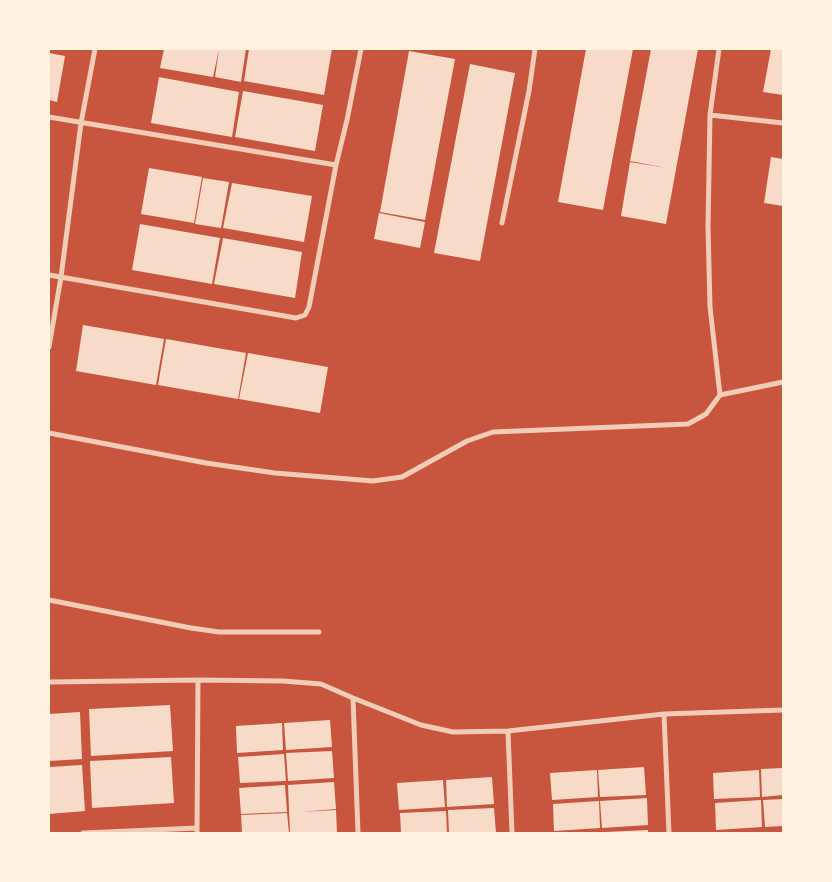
<!DOCTYPE html>
<style>
body{margin:0}
#map{position:relative;width:832px;height:882px;overflow:hidden;background:#c8553d;font-family:"Exo 2",sans-serif}
canvas{display:block}
.frame{position:absolute;inset:0;border:50px solid #fff3e0;pointer-events:none}
</style>
<div id="map">
<canvas width="832" height="882"></canvas>
<div class="frame"></div>
</div>
<script>
const g = document.querySelector('canvas').getContext('2d');
g.lineJoin = 'round';
function fillPath(path, color) {
  g.fillStyle = color;
  g.fill(path, 'evenodd');
}
function strokePath(path, color, width, dash) {
  g.strokeStyle = color;
  g.lineWidth = width;
  g.lineCap = dash ? 'butt' : 'round';
  g.setLineDash(dash || []);
  g.stroke(path);
}
const building = new Path2D(`
 M 164,49 L 219,49 L 213,77 L 160,68 Z
 M 219,49 L 246,49 L 241,82 L 215,77 Z
 M 249,49 L 332,49 L 324,95 L 244,81 Z
 M 586,49 L 633,49 L 603,210 L 558,202 Z
 M 651,49 L 698,49 L 666,224 L 621,216 L 630,162 L 667,168 L 630,161 Z
 M 771,49 L 783,49 L 783,95 L 763,92 Z
 M 409,51 L 455,59 L 425,220 L 380,212 Z
 M 49,53 L 65,56 L 57,102 L 49,100 Z
 M 470,64 L 515,73 L 480,261 L 434,253 Z
 M 159,77 L 239,92 L 232,137 L 151,123 Z
 M 243,91 L 323,105 L 315,151 L 235,137 Z
 M 771,157 L 783,159 L 783,206 L 764,203 Z
 M 149,168 L 202,177 L 194,223 L 141,214 Z
 M 203,178 L 229,182 L 221,228 L 195,224 Z
 M 232,183 L 312,196 L 304,242 L 223,228 Z
 M 379,213 L 425,222 L 420,248 L 374,239 Z
 M 140,224 L 220,238 L 212,284 L 132,270 Z
 M 223,238 L 302,252 L 295,298 L 214,284 Z
 M 83,325 L 164,339 L 156,385 L 76,371 Z
 M 166,339 L 246,353 L 238,399 L 158,385 Z
 M 248,353 L 328,367 L 320,413 L 239,399 Z
 M 170,705 L 173,751 L 91,756 L 89,709 Z
 M 80,712 L 82,759 L 49,761 L 49,714 Z
 M 330,720 L 332,747 L 286,750 L 284,723 Z
 M 282,723 L 283,750 L 237,753 L 236,726 Z
 M 332,751 L 334,778 L 288,781 L 286,753 Z
 M 284,754 L 286,781 L 240,783 L 238,757 Z
 M 171,757 L 174,803 L 92,808 L 90,761 Z
 M 82,765 L 85,811 L 49,814 L 49,767 Z
 M 644,767 L 646,795 L 600,797 L 598,770 Z
 M 783,768 L 783,795 L 762,797 L 761,769 Z
 M 597,770 L 598,797 L 552,800 L 550,773 Z
 M 759,770 L 760,797 L 714,799 L 713,773 Z
 M 492,777 L 494,804 L 447,807 L 446,780 Z
 M 443,780 L 445,807 L 399,810 L 397,783 Z
 M 334,782 L 336,809 L 301,812 L 336,810 L 337,833 L 290,833 L 288,785 Z
 M 285,785 L 287,812 L 241,814 L 239,788 Z
 M 647,798 L 648,825 L 602,828 L 600,801 Z
 M 783,799 L 783,826 L 765,827 L 763,800 Z
 M 761,800 L 762,827 L 716,830 L 715,803 Z
 M 599,801 L 600,828 L 554,831 L 553,804 Z
 M 494,808 L 496,833 L 449,833 L 448,810 Z
 M 446,811 L 447,833 L 401,833 L 400,813 Z
 M 287,813 L 289,833 L 242,833 L 241,815 Z
 M 648,830 L 648,833 L 605,833 L 605,832 Z`);
const minor = new Path2D(`
 M 710,115 L 783,123
 M 49,117 L 336,165
 M 502,223 L 529,91 L 535,49
 M 49,275 L 296,318 L 305,315 L 309,307 L 336,165 L 347,120 L 361,49
 M 49,347 L 61,277 L 81,123 L 95,49
 M 720,395 L 783,382
 M 49,433 L 206,463 L 275,473 L 373,481 L 402,477 L 467,441 L 493,432 L 688,424 L 706,414 L 720,395 L 710,307 L 708,227 L 710,115 L 719,49
 M 49,600 L 191,628 L 219,632 L 319,632
 M 49,682 L 198,680 L 283,681 L 321,684 L 353,698 L 421,725 L 453,732 L 508,731 L 664,714 L 783,710
 M 353,698 L 358,833
 M 664,714 L 669,833
 M 508,731 L 512,833
 M 83,833 L 197,828
 M 197,833 L 198,680`);
fillPath(building, '#f7dbc8');
strokePath(minor, '#f1ccb7', 5);
</script>
